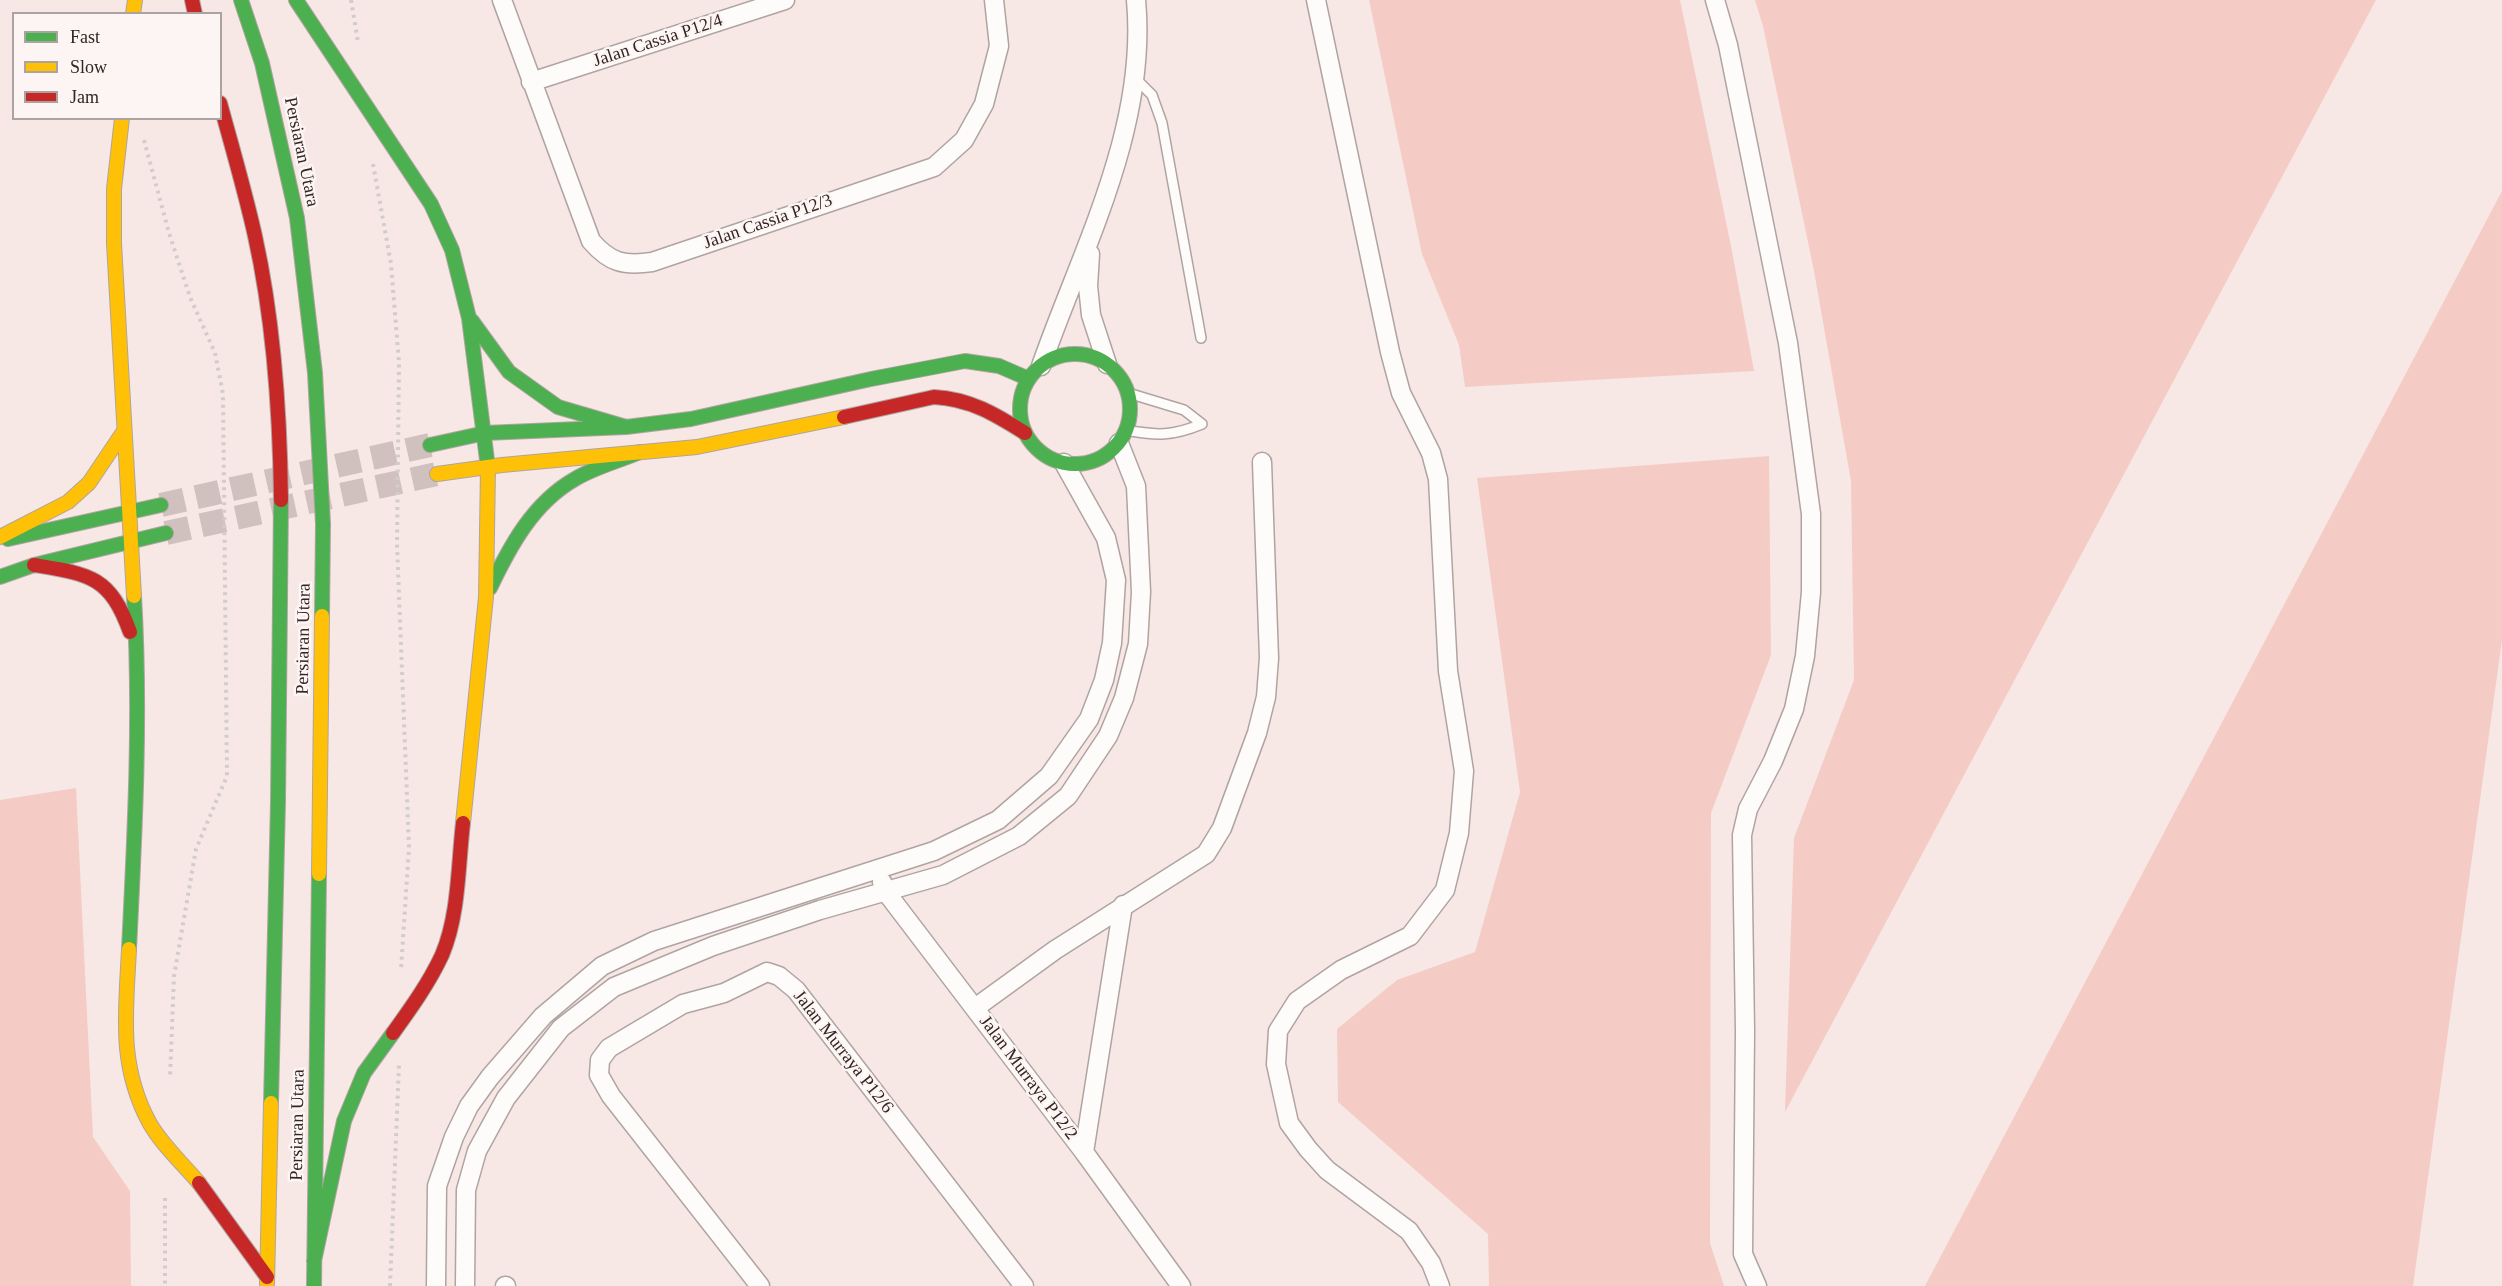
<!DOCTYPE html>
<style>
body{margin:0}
#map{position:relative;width:2502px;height:1286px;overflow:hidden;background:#f7e8e5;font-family:Georgia,serif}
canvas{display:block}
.legend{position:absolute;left:12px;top:12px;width:210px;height:108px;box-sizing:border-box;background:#fdf5f4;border:2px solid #aca2a0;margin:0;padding:8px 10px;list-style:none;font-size:18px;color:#322522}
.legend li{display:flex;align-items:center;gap:12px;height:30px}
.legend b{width:30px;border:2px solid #aca2a0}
</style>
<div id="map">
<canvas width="2502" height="1286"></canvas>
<ul class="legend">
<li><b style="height:8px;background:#4caf50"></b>Fast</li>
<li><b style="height:8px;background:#ffc107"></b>Slow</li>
<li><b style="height:8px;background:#c62828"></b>Jam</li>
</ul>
</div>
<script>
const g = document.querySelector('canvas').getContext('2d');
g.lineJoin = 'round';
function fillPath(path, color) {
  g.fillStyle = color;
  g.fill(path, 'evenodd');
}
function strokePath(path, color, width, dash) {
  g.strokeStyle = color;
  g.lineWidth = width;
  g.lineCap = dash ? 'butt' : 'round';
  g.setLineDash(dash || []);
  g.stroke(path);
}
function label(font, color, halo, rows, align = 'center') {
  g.font = font + ' Georgia,serif';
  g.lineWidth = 5;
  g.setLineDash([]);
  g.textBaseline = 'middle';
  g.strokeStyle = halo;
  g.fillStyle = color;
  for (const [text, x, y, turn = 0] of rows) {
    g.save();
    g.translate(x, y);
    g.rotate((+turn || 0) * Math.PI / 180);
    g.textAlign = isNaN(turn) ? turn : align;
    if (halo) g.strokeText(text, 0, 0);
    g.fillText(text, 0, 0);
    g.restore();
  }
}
const green = new Path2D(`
 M 1369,0 L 1680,0 L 1731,246 L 1754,371 L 1465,387 L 1459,345 L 1422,254 Z
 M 1755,0 L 2376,0 L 1785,1112 L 1794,838 L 1854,680 L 1851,481 L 1814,271 L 1763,26 Z
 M 2502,191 L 2502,640 L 2413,1286 L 1925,1286 Z
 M 1769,456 L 1771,655 L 1711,813 L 1710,1243 L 1724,1286 L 1489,1286 L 1488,1234 L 1338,1102 L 1337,1029 L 1397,980 L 1475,952 L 1520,792 L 1477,478 Z
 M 76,788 L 93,1137 L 130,1191 L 131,1286 L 0,1286 L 0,800 Z`);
const secondaryTunnel = new Path2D(`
 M 161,505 L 430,445
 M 166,533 L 437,474`);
const path = new Path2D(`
 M 351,0 L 358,42
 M 144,140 L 169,233 L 190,297 L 215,353 L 223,394 L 227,776 L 196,849 L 174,976 L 170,1078
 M 373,164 L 391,264 L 399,363 L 397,544 L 409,847 L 401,970
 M 165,1198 L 165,1286
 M 390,1286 L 399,1064`);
const lane = new Path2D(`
 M 1136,79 L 1152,95 L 1162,123 L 1201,338
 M 1126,430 C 1157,436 1173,436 1202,424 L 1184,410 L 1128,393`);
const street = new Path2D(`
 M 502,0 L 591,241 C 610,263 624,266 652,262 L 934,167 L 964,140 L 984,104 L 999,46 L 994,0
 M 1316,0 L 1390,352 L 1401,393 L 1431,453 L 1438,479 L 1448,671 L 1464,771 L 1459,833 L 1445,890 L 1410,936 L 1341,970 L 1297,1001 L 1278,1031 L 1276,1064 L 1289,1123 L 1308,1149 L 1327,1170 L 1409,1231 L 1431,1263 L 1440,1286
 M 1715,0 L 1728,45 L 1788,343 L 1811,514 L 1811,592 L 1805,656 L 1794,709 L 1773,761 L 1748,809 L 1742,835 L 1745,1031 L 1743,1254 L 1757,1286
 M 531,82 L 785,0
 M 1090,254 L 1088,286 L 1091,315 L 1107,364
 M 1041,366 C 1082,249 1148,128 1136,0
 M 882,882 L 886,892 L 1084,1152 L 1181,1286
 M 975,1008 L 1055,950 L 1206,854 L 1222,828 L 1257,733 L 1266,697 L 1269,658 L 1262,462
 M 1084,1152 L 1123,905
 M 436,1286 L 437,1186 L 454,1137 L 469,1106 L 490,1077 L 543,1016 L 602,966 L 654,941 L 934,851 L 998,820 L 1049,776 L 1089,719 L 1104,680 L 1112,643 L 1116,580 L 1106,538 L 1064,463
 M 465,1286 L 466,1190 L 477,1151 L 506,1098 L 561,1028 L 614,987 L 713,946 L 820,910 L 943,875 L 1019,836 L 1068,796 L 1108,736 L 1124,698 L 1138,644 L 1141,592 L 1136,486 L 1119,443
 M 505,1286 L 506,1286
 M 760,1286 L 611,1096 L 599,1075 L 600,1060 L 609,1048 L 683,1004 L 724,993 L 767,972 L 779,976 L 796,990 L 1024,1286`);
const fast = new Path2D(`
 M 241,0 L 262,63 L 297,218 L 315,373 L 323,524 L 322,616
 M 296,0 L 431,204 L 452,250 L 469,318 L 488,468
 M 472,321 L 509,372 L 558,407 L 626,427
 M1020 409a55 55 0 1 1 110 0a55 55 0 1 1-110 0Z
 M 430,445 L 485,433 L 626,427 L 691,419 L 871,379 L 965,361 L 999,366 L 1029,379
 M 8,539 L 161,505
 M 0,577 L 34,565 L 166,533
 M 490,588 C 510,546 533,503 575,479 C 595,467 619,461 640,452
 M 129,949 C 135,831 141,713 134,596
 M 271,1103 L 278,802 L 281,500
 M 314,1261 L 344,1121 L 364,1073 L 393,1033
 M 314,1286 L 319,874`);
const slow = new Path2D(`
 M 133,14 L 135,0
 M 122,118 L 114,189 L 114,243 L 134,596
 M 437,474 L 502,465 L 697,447 L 844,417
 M 0,537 L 68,502 L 89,483 L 124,431
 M 463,823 L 486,597 L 488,468
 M 319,874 L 322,616
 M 129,949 C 126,1012 118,1064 149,1122 C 161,1144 183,1164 199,1183
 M 267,1284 L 271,1103`);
const jam = new Path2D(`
 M 192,0 L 195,14
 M 220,103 C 232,147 245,191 255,236 C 274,322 280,412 281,500
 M 844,417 L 934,397 C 970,399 995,414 1025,433
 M 34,565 C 89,574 110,576 130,632
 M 393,1033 C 411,1008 429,983 442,955 C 459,915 458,866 463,823
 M 199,1183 L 267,1277`);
const streetNames = [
 ["Jalan Cassia P12/4",658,41,-18],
 ["Persiaran Utara",301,152,78],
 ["Jalan Cassia P12/3",768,222,-19],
 ["Persiaran Utara",304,639,-89],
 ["Jalan Murraya P12/6",843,1052,52],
 ["Jalan Murraya P12/2",1028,1078,53],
 ["Persiaran Utara",298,1125,-89]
];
fillPath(green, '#f4ccc5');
strokePath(secondaryTunnel, '#d0c1be', 24, [24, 12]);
strokePath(lane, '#b0a4a1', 12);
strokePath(street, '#b0a4a1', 21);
strokePath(fast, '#b0a4a1', 16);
strokePath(slow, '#b0a4a1', 16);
strokePath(jam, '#b0a4a1', 16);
strokePath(path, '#d2cccb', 4, [3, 4.5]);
strokePath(lane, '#fefcfb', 9);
strokePath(street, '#fefcfb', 18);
strokePath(fast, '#4caf50', 14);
strokePath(slow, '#ffc107', 14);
strokePath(jam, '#c62828', 14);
label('18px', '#322522', '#fdf5f4', streetNames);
</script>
